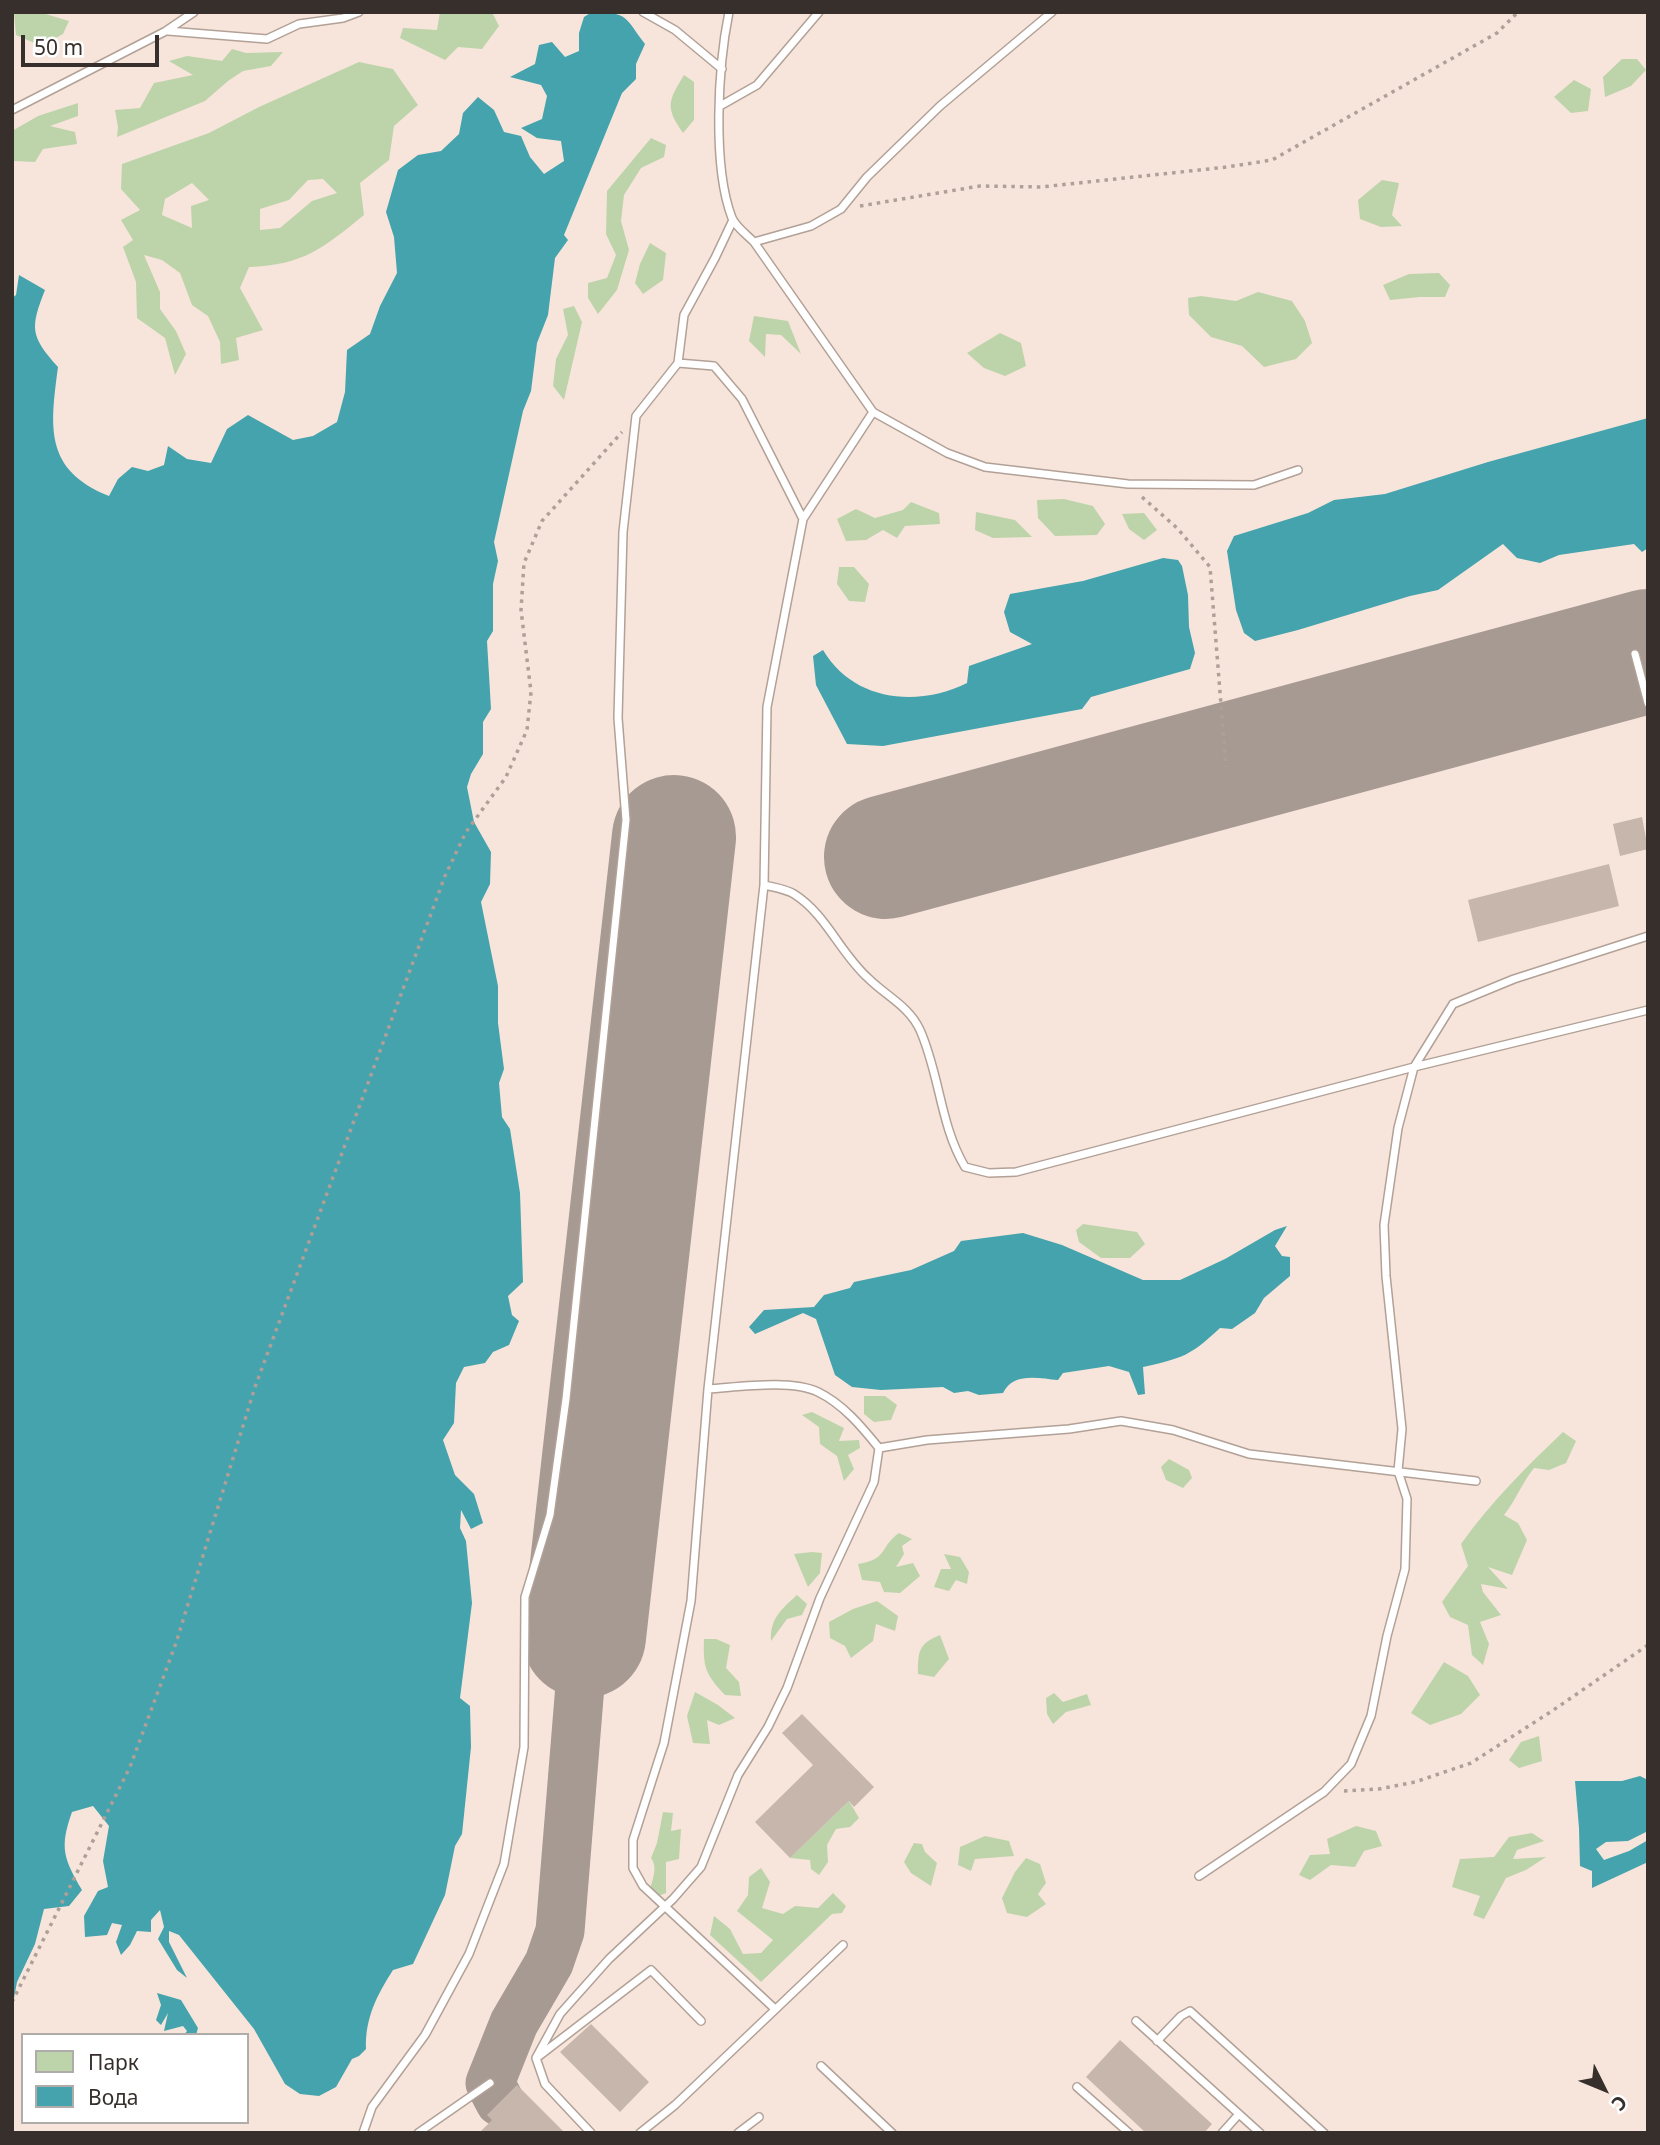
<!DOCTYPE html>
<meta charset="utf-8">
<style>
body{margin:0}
#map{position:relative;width:1660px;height:2145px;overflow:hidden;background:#f7e5db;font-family:"Noto Sans",sans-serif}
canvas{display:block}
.frame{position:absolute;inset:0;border:14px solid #362f2b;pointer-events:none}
.legend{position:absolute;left:21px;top:2033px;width:228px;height:91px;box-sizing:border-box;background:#fff;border:2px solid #afacaa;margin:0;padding:9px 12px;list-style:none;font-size:21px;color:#362f2b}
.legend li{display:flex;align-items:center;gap:14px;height:35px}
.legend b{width:35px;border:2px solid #afacaa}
.north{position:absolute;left:1569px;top:2054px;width:70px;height:70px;-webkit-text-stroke:5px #fff;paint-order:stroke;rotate:133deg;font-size:19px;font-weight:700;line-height:28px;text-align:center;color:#362f2b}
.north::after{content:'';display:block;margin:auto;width:24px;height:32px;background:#362f2b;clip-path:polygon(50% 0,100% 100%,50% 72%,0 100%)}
.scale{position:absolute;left:21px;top:35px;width:138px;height:32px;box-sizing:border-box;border:4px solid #362f2b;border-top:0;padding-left:9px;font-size:21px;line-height:24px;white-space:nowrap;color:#362f2b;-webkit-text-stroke:5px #fff;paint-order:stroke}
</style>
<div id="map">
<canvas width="1660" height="2145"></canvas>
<div class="frame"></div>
<ul class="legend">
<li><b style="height:19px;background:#bdd4aa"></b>Парк</li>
<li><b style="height:19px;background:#44a3ac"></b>Вода</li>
</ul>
<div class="north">С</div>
<div class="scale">50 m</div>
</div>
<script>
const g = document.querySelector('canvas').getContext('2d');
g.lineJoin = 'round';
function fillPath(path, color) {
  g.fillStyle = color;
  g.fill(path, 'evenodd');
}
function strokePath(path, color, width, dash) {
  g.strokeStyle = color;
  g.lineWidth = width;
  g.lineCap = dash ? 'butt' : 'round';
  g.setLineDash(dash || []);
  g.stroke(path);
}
const green = new Path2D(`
 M 39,12 L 69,21 L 63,34 L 41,46 L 16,35 L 14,13 Z
 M 440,12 L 492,12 L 499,26 L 482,49 L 458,47 L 445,60 L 400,38 L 403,28 L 437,30 Z
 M 232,49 L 246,53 L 283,52 L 271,66 L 243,71 L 228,81 L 205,101 L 117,137 L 118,127 L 115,110 L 140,108 L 154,83 L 193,75 L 169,61 L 187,56 L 222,61 Z
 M 1622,59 L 1637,59 L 1646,70 L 1631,86 L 1605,97 L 1603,77 Z
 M 359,62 L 393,69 L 418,105 L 394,126 L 389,160 L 360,183 L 364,215 C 323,248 304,265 249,267 L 240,288 L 263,330 L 236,338 L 239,360 L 221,364 L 220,342 L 208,316 L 192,305 L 180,273 L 162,260 L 144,255 L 160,292 L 160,309 L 176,331 L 186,354 L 175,375 L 165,338 L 137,318 L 136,282 L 123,247 L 133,240 L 121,220 L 140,210 L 121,189 L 122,164 L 209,133 L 259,107 ZM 323,179 L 337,193 L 312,201 L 280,228 L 260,230 L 260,209 L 289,200 L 308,180 ZM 192,183 L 209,200 L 191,206 L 192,228 L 162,215 L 165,199 Z
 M 684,75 L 694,82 L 694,120 L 683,133 C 665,107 668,101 684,75 Z
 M 1574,80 L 1591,89 L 1588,111 L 1571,113 L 1554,97 Z
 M 78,103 L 78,116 L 50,126 L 75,132 L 77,144 L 43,149 L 35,162 L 14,161 L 12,163 L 12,131 L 38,116 Z
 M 651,138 L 666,145 L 664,157 L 641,168 L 624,195 L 621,221 L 629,250 L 617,290 L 598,314 L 588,298 L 588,283 L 607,278 L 616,255 L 606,234 L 607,191 Z
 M 1382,180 L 1399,183 L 1392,215 L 1402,226 L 1381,227 L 1360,219 L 1358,200 Z
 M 650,243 L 666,253 L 663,280 L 643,294 L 635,283 L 640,264 Z
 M 1439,273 L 1450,285 L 1445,297 L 1420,297 L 1390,300 L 1383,285 L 1409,274 Z
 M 1258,292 L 1292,301 L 1305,321 L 1312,343 L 1296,359 L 1264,367 L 1242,346 L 1211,337 L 1189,315 L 1188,298 L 1201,296 L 1236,301 Z
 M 574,306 L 582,322 L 564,400 L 553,386 L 556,359 L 568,335 L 563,309 Z
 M 754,316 L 788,321 L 801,354 L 781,335 L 766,334 L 765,357 L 749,341 Z
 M 1000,333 L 1021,343 L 1026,366 L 1005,376 L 984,368 L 967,353 Z
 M 1064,499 L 1093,506 L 1105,524 L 1097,535 L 1055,536 L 1038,518 L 1037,500 Z
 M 911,502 L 939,513 L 940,524 L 905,526 L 897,538 L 883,530 L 866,540 L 846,541 L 837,519 L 856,509 L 875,518 L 903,510 Z
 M 976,512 L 1015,520 L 1032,537 L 993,538 L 975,530 Z
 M 1144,513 L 1157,530 L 1144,540 L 1129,529 L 1122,514 Z
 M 839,567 L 854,567 L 869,584 L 865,602 L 849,601 L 837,584 Z
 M 1083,1224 L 1137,1232 L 1145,1244 L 1130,1258 L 1101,1258 L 1079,1242 L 1076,1230 Z
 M 864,1396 L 885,1396 L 897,1405 L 891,1420 L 874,1422 L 864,1414 Z
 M 812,1412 L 844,1428 L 839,1441 L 859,1440 L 860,1448 L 848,1455 L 854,1469 L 844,1481 L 837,1456 L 820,1444 L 819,1427 L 802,1415 Z
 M 1563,1432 L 1576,1441 L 1566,1463 L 1549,1470 L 1534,1468 C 1522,1483 1516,1500 1504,1515 L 1518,1523 L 1527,1540 L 1512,1575 L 1488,1567 L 1508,1589 L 1481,1584 L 1483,1592 L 1501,1615 L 1480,1622 L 1489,1644 L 1483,1665 L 1472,1655 L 1468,1625 L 1450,1617 L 1442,1602 L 1468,1566 L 1461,1544 C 1491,1502 1526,1467 1563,1432 Z
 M 1169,1459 L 1189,1470 L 1192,1478 L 1183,1488 L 1166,1480 L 1161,1467 Z
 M 899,1533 L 912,1539 L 902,1546 L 904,1554 L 896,1567 L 913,1563 L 920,1576 L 900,1593 L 884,1592 L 880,1582 L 862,1580 L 858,1564 C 889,1559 879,1547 899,1533 Z
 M 812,1552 L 822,1553 L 820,1573 L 808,1587 L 794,1554 Z
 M 944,1554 L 960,1557 L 969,1572 L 967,1584 L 956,1580 L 949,1591 L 934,1587 L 941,1569 L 951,1569 Z
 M 797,1595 L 807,1604 L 802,1615 L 787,1619 L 771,1641 C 770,1618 781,1610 797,1595 Z
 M 877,1601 L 898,1616 L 895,1631 L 876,1624 L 873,1641 L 851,1658 L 845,1646 L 830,1638 L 829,1622 L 853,1609 Z
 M 940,1635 L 949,1659 L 934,1677 L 918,1674 C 918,1652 918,1644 940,1635 Z
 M 704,1639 L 716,1639 L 730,1645 L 726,1668 L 739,1682 L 741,1696 L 725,1695 C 705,1674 703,1667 704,1639 Z
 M 1444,1662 L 1468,1676 L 1480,1695 L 1461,1714 L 1430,1725 L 1411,1713 Z
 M 695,1692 L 718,1705 L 735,1718 L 719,1725 L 707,1720 L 710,1744 L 693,1743 L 687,1716 Z
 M 1054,1693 L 1063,1702 L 1087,1694 L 1091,1705 L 1066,1712 L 1053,1724 L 1047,1714 L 1046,1698 Z
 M 1539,1736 L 1542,1761 L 1519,1768 L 1509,1760 L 1521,1742 Z
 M 849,1801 L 859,1818 L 850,1827 L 836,1829 L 827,1845 L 828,1862 L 819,1875 L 811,1869 L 810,1860 L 790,1858 Z
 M 663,1812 L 673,1813 L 671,1831 L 681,1829 L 679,1859 L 666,1862 L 666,1893 L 656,1897 L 649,1895 C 651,1881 659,1869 651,1858 L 657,1843 Z
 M 1356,1826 L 1376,1831 L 1382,1846 L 1364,1851 L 1355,1867 L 1331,1865 L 1310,1880 L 1299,1875 L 1310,1855 L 1330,1854 L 1327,1839 Z
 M 1532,1833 L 1544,1841 L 1517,1850 L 1513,1859 L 1546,1857 L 1526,1870 L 1506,1878 L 1484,1919 L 1473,1915 L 1480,1896 L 1452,1887 L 1460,1859 L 1494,1857 L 1509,1837 Z
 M 985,1836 L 1009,1841 L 1014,1856 L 975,1859 L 971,1871 L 958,1865 L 960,1847 Z
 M 914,1843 L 922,1844 L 925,1852 L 937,1863 L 931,1886 L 911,1873 L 904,1862 Z
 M 1026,1858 L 1040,1864 L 1046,1883 L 1038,1894 L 1046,1904 L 1027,1917 L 1007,1913 L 1002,1898 L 1015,1872 Z
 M 761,1868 L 770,1882 L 762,1908 L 783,1914 L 795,1906 L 818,1908 L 833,1893 L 846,1906 L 842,1913 L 832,1914 L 761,1982 L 710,1935 L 714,1916 L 730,1929 L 743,1954 L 761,1953 L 773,1940 L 737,1911 L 748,1895 L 749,1877 Z`);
const water = new Path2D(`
 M 592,12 C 629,12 625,18 645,44 L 636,64 L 636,79 L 622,93 L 564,235 L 568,240 L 555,258 L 548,315 L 537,343 L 531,391 L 523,411 L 494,542 L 498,561 L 493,584 L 493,631 L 487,641 L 491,709 L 483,722 L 483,754 L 471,774 L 467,787 L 474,822 L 491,852 L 490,884 L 481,902 L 498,986 L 498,1023 L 504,1069 L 499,1083 L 502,1117 L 510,1129 L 520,1193 L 523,1282 L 508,1296 L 512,1315 L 519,1321 L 509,1345 L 493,1352 L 485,1363 L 464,1367 L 456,1383 L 454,1423 L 443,1440 L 455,1475 L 474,1494 L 483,1523 L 471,1529 L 461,1510 L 460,1528 L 466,1541 L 472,1603 L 460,1698 L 470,1706 L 471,1747 L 462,1834 L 455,1846 L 445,1895 L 413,1964 L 393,1970 C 377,1995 365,2018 366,2049 L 359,2056 L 352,2059 L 336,2087 L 319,2096 L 300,2094 L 285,2084 L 254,2029 L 179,1935 L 169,1931 L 169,1942 L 187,1978 L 177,1970 L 158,1939 L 164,1927 L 160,1910 L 151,1920 L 151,1932 L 137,1931 L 130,1945 L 121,1955 L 116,1942 L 122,1925 L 112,1923 L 107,1935 L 85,1937 L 84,1916 L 98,1891 L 108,1887 L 103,1861 L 109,1826 L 93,1806 L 72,1812 C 59,1848 64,1859 82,1890 L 69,1906 L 44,1909 L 35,1944 L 17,1982 L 12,2009 L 12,298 L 16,295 L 19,275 L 45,290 C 30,328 30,336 58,367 C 50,427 44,470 109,496 L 118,479 L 132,467 L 148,471 L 164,465 L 168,446 L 187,459 L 211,463 L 227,429 L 248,415 L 293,440 L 313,436 L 337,422 L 345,392 L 347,350 L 370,334 L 380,306 L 397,273 L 394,237 L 386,212 L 398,170 L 418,155 L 441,151 L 459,134 L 463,113 L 478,97 L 494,110 L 504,132 L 521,136 L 530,157 L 544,174 L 564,161 L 561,141 L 537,138 L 521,128 L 542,119 L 547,96 L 541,85 L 510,77 L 535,64 L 539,45 L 552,42 L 565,57 L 579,51 L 579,33 L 584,17 Z
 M 1648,418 L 1648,548 L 1642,552 L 1634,544 L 1559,555 L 1540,563 L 1517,558 L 1503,544 L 1438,590 L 1410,596 L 1298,630 L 1255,641 L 1244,633 L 1236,610 L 1227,551 L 1234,536 L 1308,513 L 1334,500 L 1385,494 L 1488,462 Z
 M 1163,558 L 1178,560 L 1182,566 L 1188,595 L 1189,627 L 1195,653 L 1190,669 L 1091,697 L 1082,709 L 883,746 L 847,744 L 816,685 L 813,656 L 823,650 C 853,701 917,708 967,683 L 969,666 L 1032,644 L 1010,632 L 1004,612 L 1010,594 L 1083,581 Z
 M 1287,1226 L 1275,1246 L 1282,1256 L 1290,1257 L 1290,1276 L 1264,1298 L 1255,1313 L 1232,1329 L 1220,1328 C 1190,1356 1183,1358 1143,1367 L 1145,1394 L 1138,1395 L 1129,1372 L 1109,1366 L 1063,1373 L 1058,1380 C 1038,1378 1013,1372 1003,1393 L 979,1395 L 968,1391 L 954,1393 L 943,1387 L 881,1390 L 852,1387 L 835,1375 L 816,1319 L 803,1313 L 755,1334 L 749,1327 L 764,1310 L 814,1307 L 824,1295 L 850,1288 L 854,1282 L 911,1270 L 954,1251 L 961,1241 L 1023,1233 L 1062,1245 L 1143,1280 L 1180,1280 L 1225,1259 L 1275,1230 Z
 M 1640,1776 L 1648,1780 L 1648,1831 L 1628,1841 L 1606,1842 L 1596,1849 L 1604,1860 L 1629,1851 L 1648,1840 L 1648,1862 L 1592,1888 L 1592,1871 L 1580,1866 L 1579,1828 L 1575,1781 L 1622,1781 Z
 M 157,1993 L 181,2000 L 198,2028 L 196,2035 L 184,2035 L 187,2031 L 183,2026 L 164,2031 L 168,2013 L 161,2025 L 156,2020 L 161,2005 Z`);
const taxiway = new Path2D(`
 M 500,2102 L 490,2083 L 514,2023 L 549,1963 L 560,1931 L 584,1636`);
const runway = new Path2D(`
 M 886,857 L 1648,651
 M 584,1636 L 674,837`);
const building = new Path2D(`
 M 1642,817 L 1648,849 L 1620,856 L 1613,824 Z
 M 1609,864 L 1619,906 L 1478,942 L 1468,900 Z
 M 802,1714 L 874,1787 L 854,1807 L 849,1801 L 790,1858 L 755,1822 L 813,1765 L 782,1733 Z
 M 591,2024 L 649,2082 L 620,2112 L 560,2052 Z
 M 1120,2040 L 1212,2124 L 1204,2133 L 1146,2133 L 1086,2077 Z
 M 517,2085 L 565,2133 L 479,2133 L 492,2120 L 487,2115 Z`);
const path = new Path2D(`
 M 860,206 L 980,186 L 1041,187 L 1227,167 L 1272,160 L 1497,33 L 1518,12
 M 1142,497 L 1177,528 L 1210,567 L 1226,767
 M 1344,1791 L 1379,1789 L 1415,1782 L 1471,1763 L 1552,1711 L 1648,1645
 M 12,2002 L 130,1767 L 176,1643 L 255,1387 L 445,876 L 466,832 L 506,777 L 527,730 L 531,692 L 521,610 L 524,563 L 542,521 L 622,432`);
const service = new Path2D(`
 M 643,12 L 675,30 L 722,69
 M 729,12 C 718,66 712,166 732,218 C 736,227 747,235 754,242 L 873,412 L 947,453 L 985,467 L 1128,484 L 1254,485 L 1298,470
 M 168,31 L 267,39 L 299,24 L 343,18 L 359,12
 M 720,106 L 757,85 L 819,12
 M 12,110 L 166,31 L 194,12
 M 754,242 L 811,226 L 841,209 L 867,177 L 940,106 L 1052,12
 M 678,363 L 714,366 L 742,399 L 803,519 L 767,707 L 764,885 L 708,1389 L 691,1601 L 664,1743 L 633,1840 L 633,1868 L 643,1886 L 775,2009
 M 803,519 L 873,412
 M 1635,654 L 1648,703
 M 764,885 C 773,887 786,889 794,894 C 826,914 840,953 868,978 C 886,996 909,1006 920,1030 C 940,1075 940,1125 965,1167 L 989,1173 L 1016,1172 L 1414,1067 L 1648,1010
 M 879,1448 L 927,1440 L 1069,1429 L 1121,1421 L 1173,1430 L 1249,1454 L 1476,1481
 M 1199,1876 L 1324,1792 L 1351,1764 L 1371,1716 L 1387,1636 L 1405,1569 L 1407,1499 L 1398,1471 L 1402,1429 L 1386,1276 L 1384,1225 L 1398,1128 L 1414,1067 L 1453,1004 L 1514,979 L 1648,936
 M 1136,2021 L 1260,2133
 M 1157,2041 L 1181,2016 L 1190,2011 L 1324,2133
 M 539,2056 L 651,1970 L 701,2021
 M 821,2066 L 892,2133
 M 1077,2087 L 1129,2133
 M 363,2133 L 372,2107 L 425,2035 L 469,1954 L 504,1864 L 524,1747 L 525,1597 L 550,1515 L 566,1399 L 626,820 L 618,718 L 623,532 L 636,416 L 678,363 L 684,315 L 715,258 L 733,220
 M 418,2133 L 490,2083
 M 591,2133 L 545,2084 L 536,2058 L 560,2014 L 609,1959 L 673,1899 L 701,1867 L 738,1775 L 768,1727 L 787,1688 L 820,1598 L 874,1482 L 879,1448 C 862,1427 843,1404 818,1392 C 791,1379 739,1387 708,1389
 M 640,2133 L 675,2105 L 843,1945
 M 738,2133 L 759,2117
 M 1222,2133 L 1239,2114`);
fillPath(green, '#bdd4aa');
fillPath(water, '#44a3ac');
strokePath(taxiway, '#a79a92', 49);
strokePath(runway, '#a79a92', 124);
fillPath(building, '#c7b6ac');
strokePath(service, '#b2a197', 10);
strokePath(path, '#aea099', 3.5, [3.5, 5]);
strokePath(service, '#fff', 7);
</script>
